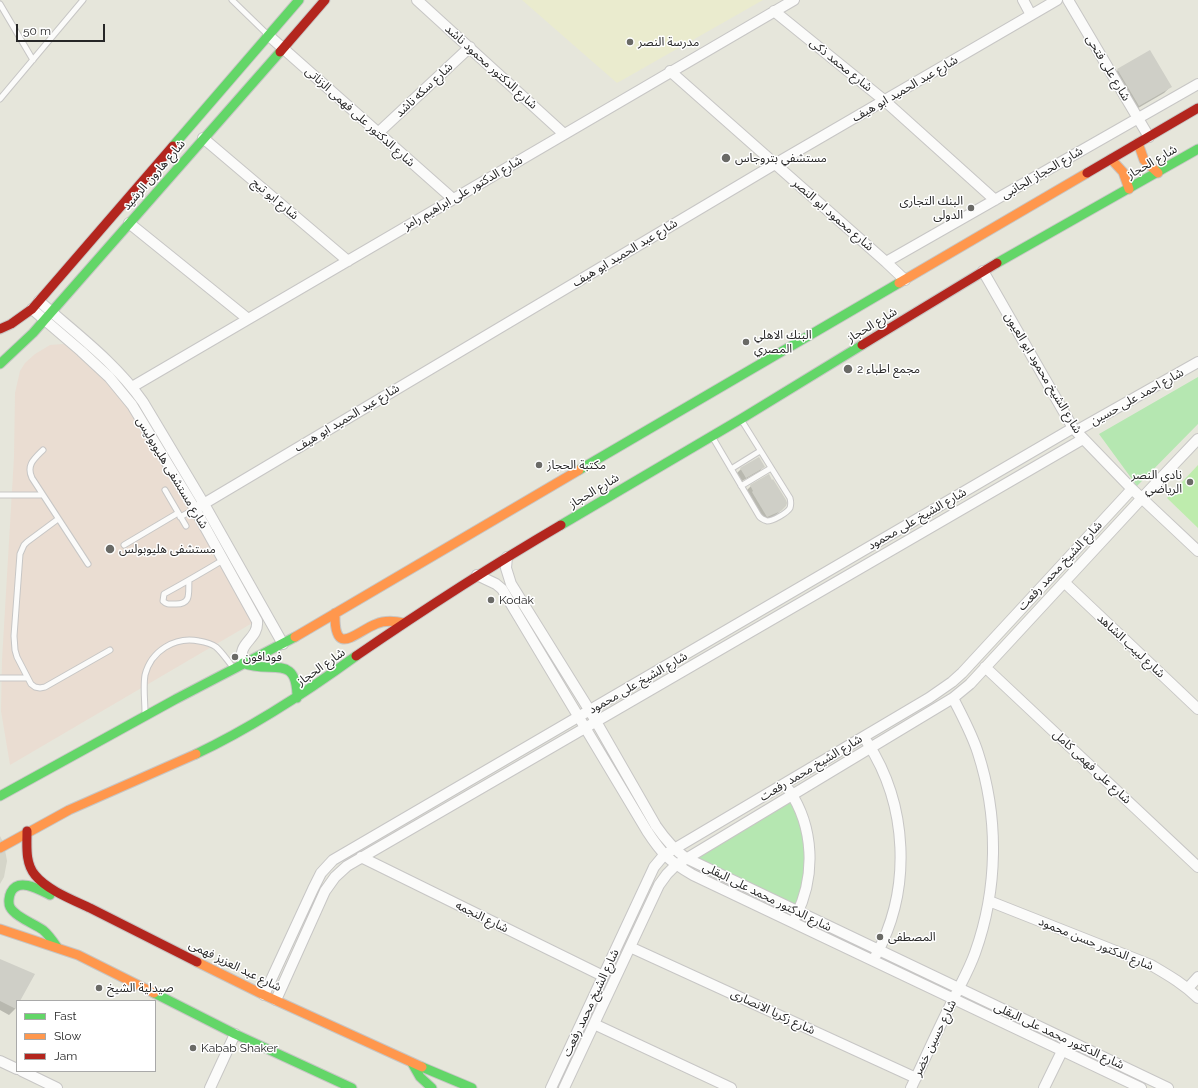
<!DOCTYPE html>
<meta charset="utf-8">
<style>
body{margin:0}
#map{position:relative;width:1198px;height:1088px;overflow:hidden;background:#e6e6db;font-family:Raleway,sans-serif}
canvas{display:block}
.legend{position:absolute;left:16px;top:1000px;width:140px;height:72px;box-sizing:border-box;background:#fff;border:1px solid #a9a9a9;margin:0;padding:5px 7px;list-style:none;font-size:12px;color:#272727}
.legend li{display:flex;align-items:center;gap:8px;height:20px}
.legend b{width:20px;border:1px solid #a9a9a9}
.scale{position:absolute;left:16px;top:24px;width:89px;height:18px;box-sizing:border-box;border:2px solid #272727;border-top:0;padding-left:5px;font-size:12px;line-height:14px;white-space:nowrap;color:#272727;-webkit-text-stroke:3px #fff;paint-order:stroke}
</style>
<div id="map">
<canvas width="1198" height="1088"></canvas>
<ul class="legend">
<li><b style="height:5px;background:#63d668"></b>Fast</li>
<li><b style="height:5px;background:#ff974d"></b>Slow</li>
<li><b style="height:5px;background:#b3261e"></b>Jam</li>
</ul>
<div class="scale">50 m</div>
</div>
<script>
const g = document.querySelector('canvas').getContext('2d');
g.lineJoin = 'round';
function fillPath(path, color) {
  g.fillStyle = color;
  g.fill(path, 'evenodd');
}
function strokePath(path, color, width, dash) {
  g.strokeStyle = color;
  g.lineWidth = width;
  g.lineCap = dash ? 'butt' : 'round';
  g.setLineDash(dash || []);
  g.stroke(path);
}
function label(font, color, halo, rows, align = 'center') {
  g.font = font + ' Raleway,"Noto Sans Arabic",sans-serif';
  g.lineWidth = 3;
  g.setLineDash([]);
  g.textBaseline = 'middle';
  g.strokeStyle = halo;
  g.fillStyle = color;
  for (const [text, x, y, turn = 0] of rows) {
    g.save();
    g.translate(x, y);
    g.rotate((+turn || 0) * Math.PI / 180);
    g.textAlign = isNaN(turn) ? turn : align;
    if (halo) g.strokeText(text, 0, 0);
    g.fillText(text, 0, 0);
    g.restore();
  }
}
const education = new Path2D(`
 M 522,0 L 763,0 L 617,83 Z`);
const medical = new Path2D(`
 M 63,344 L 73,348 L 97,368 L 128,404 L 254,622 L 10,765 L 1,711 L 2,660 L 14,457 L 15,393 L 20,371 L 25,363 L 35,354 L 50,345 Z`);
const green = new Path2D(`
 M 1198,377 L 1198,424 L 1137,486 L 1099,434 Z
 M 792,794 L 809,843 L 798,911 L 686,858 Z`);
const pitch = new Path2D(`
 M 1198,465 L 1198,528 L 1167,498 Z`);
const plaza = new Path2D(`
 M 0,836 L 4,844 L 7,861 L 4,877 L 0,884 Z`);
const shadow = new Path2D(`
 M 1118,70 L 1170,87 L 1164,93 L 1133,111 L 1112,76 Z
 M 763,467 L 760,471 L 742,481 L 737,473 L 741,469 Z
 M 751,486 L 785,506 L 774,517 L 761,522 L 746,499 L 745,492 Z
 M 0,960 L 19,1001 L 17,1001 L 15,1009 L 9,1015 L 0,1010 Z`);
const building = new Path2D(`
 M 1150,50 L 1172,87 L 1139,106 L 1117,69 Z
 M 759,457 L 765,467 L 746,478 L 740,468 Z
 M 769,474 L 772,480 L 773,479 L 786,500 L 787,503 L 786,506 L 781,511 L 767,517 L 752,492 L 753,491 L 750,485 Z
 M 0,959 L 35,974 L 20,1001 L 17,1001 L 16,1009 L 0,1001 Z`);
const lane = new Path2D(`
 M 232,0 L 267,34
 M 0,4 L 33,60
 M 0,99 L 83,0
 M 713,438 L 759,516 C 761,519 764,520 767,521 C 773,521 787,513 790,508 C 791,505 791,502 790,498 L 742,421
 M 43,450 C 34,459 26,465 32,478 L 88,564
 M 731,469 L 760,451
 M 741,486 L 771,468
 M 165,490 L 186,526
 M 0,495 L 43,495
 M 180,517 L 195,509
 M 58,519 L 27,542 L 24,545 L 20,554 L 14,636 L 15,650 L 17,657 L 31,684 L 35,687 L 40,688 L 45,687 L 110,650
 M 124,545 L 178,513
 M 189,580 C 188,593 192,604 176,604 C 170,604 167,605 163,601 L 164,594 C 184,583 203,572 223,560
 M 0,678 L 27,678
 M 145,713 C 145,701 143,687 145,675 C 151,651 175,636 199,641 C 205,642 212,644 216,647 C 222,652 227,660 232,666`);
const street = new Path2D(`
 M 417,0 L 564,134
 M 1023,0 L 1031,15
 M 1068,0 L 1149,137
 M 774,11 L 885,101 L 995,200
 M 268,35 L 453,199
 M 670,71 L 886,262 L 905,280
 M 378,133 L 470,47
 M 203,138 L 348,261
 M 129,223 L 248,319
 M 886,262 L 1198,84
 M 983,271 L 1073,428 L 1132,489 L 1198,551
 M 39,301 C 75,333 115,362 143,402 L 204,504 L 283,644
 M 32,309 L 81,351 L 109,377 L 132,405 L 195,509 L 257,621 C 259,640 236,642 243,663
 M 132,387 L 794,0
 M 1076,431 L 1198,362
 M 195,509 L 775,164 L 1057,0
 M 507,557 L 506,568 L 511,584 L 590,711 L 656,826 C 665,839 673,849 686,858 L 1168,1088
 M 477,575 L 496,584 L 502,589 L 647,831 C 662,854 669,861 693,875 L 1141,1088
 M 1064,582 L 1198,709
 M 985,667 L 1198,867
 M 867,742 C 908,805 912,889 876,955
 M 789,790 C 814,827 816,876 796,916
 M 361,857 L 603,976
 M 989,901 L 1151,965 C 1168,975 1184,984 1198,998
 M 630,947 L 916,1078
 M 1188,988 L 1198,977
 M 264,995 L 313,889 L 321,873 L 333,860 L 1073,428
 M 276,1000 L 325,891 L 335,877 L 347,866 L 1083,439
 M 594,1024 L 731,1088
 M 0,1061 L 17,1069
 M 22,1071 L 57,1088
 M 210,1088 L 235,1034
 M 551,1088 L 654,867 L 664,855 L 929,698 L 952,682 L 962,673 L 1132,489
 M 564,1088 L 659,885 L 667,874 L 676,865 L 953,698 L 970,684 L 1142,498 L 1198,439
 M 911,1088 C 925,1059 938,1029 953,1000 C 960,985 969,970 975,953 C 998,889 999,818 978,753 C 972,734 962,716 953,698
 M 1044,1088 L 1065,1045`);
const fast = new Path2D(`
 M 173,146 L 299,0
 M 997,263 L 1198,149
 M 0,364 L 33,333 L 280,52
 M 579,470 L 899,283
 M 561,525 L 741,419 L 862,345
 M 243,663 C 271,675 297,652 297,698
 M 196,754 C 253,727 305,693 356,656
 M 0,796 L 176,699 L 295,637
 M 50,895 C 40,890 19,877 11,892 C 9,896 8,903 10,907 C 15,917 35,924 43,930 C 49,935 53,941 57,947
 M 154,993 L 235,1034 L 352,1088
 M 412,1063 L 420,1077 L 432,1088
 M 422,1067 L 472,1088`);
const slow = new Path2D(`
 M 1138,143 L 1144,160 L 1158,173
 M 1111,159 L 1123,172 L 1129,189
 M 899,283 L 1087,173
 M 335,613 C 334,658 354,633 376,624 C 385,620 395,621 404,623
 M 295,637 L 579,470
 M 0,848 L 69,810 L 196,754
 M 0,929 L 78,955 L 154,993
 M 197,962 L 264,995 L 422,1067`);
const jam = new Path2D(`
 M 280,52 L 325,0
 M 1087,173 L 1198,108
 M 0,329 L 11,324 L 32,309 L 173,146
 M 862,345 L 997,263
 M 356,656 C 423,610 491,566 561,525
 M 27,831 C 27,846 25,863 35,875 C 47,890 73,900 90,908 C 126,926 162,944 197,962`);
const markers = [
 [630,42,4,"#6a6a66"],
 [726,158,5,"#6a6a66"],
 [971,208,4,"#6a6a66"],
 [746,342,4,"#6a6a66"],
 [848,369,5,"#6a6a66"],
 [539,465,4,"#6a6a66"],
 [1190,482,4,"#6a6a66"],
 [110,549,5,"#6a6a66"],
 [491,600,4,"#6a6a66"],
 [235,657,4,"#6a6a66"],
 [880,937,4,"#6a6a66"],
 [99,988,4,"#6a6a66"],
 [193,1048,4,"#6a6a66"]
];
const poiNames = [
 ["مدرسة النصر",638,42],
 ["مستشفي بتروجاس",735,158],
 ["البنك التجارى",963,201,"right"],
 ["الدولى",963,215,"right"],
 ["البنك الاهلي",754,335],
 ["المصري",754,349],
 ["مجمع اطباء 2",857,369],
 ["مكتبة الحجاز",547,465],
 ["نادي النصر",1182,475,"right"],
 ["الرياضي",1182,489,"right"],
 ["مستشفى هليوبولس",119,549],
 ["Kodak",499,600],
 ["فودافون",243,657],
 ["المصطفى",888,937],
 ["صيدلية الشيخ",107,988],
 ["Kabab Shaker",201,1048]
];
const streetNames = [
 ["شارع محمد ذكى",841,65,39],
 ["شارع الدكتور محمود ناشد",491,67,42],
 ["شارع على فتحى",1108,68,59],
 ["شارع عبد الحميد ابو هيف",905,89,-30],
 ["شارع سكه ناشد",424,90,-43],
 ["شارع الدكتور على فهمى الزناتى",360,117,42],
 ["شارع الحجاز",1152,162,-30],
 ["شارع الحجاز الجانبى",1042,173,-30],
 ["شارع هارون الرشيد",154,175,-49],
 ["شارع الدكتور على ابراهيم رامز",463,193,-30],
 ["شارع ابو تيج",275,199,40],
 ["شارع محمود ابو النصر",833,215,41],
 ["شارع عبد الحميد ابو هيف",625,253,-31],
 ["شارع الحجاز",872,325,-31],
 ["شارع الشيخ محمود ابو العيون",1043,373,59],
 ["شارع احمد على حسين",1137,397,-29],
 ["شارع عبد الحميد ابو هيف",347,418,-31],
 ["شارع مستشفى هليوبوليس",172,473,59],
 ["شارع الحجاز",594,491,-31],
 ["شارع الشيخ على محمود",917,519,-30],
 ["شارع الشيخ محمد رفعت",1060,566,-47],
 ["شارع لبيب الشاهد",1131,646,43],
 ["شارع الحجاز",321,667,-35],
 ["شارع الشيخ على محمود",638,683,-30],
 ["شارع على فهمى كامل",1092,767,43],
 ["شارع الشيخ محمد رفعت",811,768,-31],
 ["شارع الدكتور محمد على البقلى",767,897,26],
 ["شارع النجمه",482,917,26],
 ["شارع الدكتور حسن محمود",1096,944,22],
 ["شارع عبد العزيز فهمى",235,966,26],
 ["شارع الشيخ محمد رفعت",591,1003,-65],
 ["شارع زكريا الانصارى",773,1012,25],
 ["شارع الدكتور محمد على البقلى",1059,1036,25],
 ["شارع حسين خضر",935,1038,-64]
];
fillPath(education, '#eaebce');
fillPath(medical, '#eaddd2');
fillPath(green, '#b5e7b1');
fillPath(pitch, '#beecad');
fillPath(plaza, '#d5d5c9');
fillPath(shadow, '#0003');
fillPath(building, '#cfcfc7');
strokePath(lane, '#c7c6c5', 7);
strokePath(street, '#c7c6c5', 12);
strokePath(fast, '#c7c6c5', 11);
strokePath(slow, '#c7c6c5', 11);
strokePath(jam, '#c7c6c5', 11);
strokePath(lane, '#fbfbfa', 5);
strokePath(street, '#fbfbfa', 10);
strokePath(fast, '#63d668', 9);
strokePath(slow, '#ff974d', 9);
strokePath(jam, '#b3261e', 9);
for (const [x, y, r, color] of markers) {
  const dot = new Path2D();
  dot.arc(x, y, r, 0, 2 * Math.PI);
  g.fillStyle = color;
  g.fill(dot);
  strokePath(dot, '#fff', 1.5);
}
label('12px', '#272727', '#fff', poiNames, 'left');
label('12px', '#272727', '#fff', streetNames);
</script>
